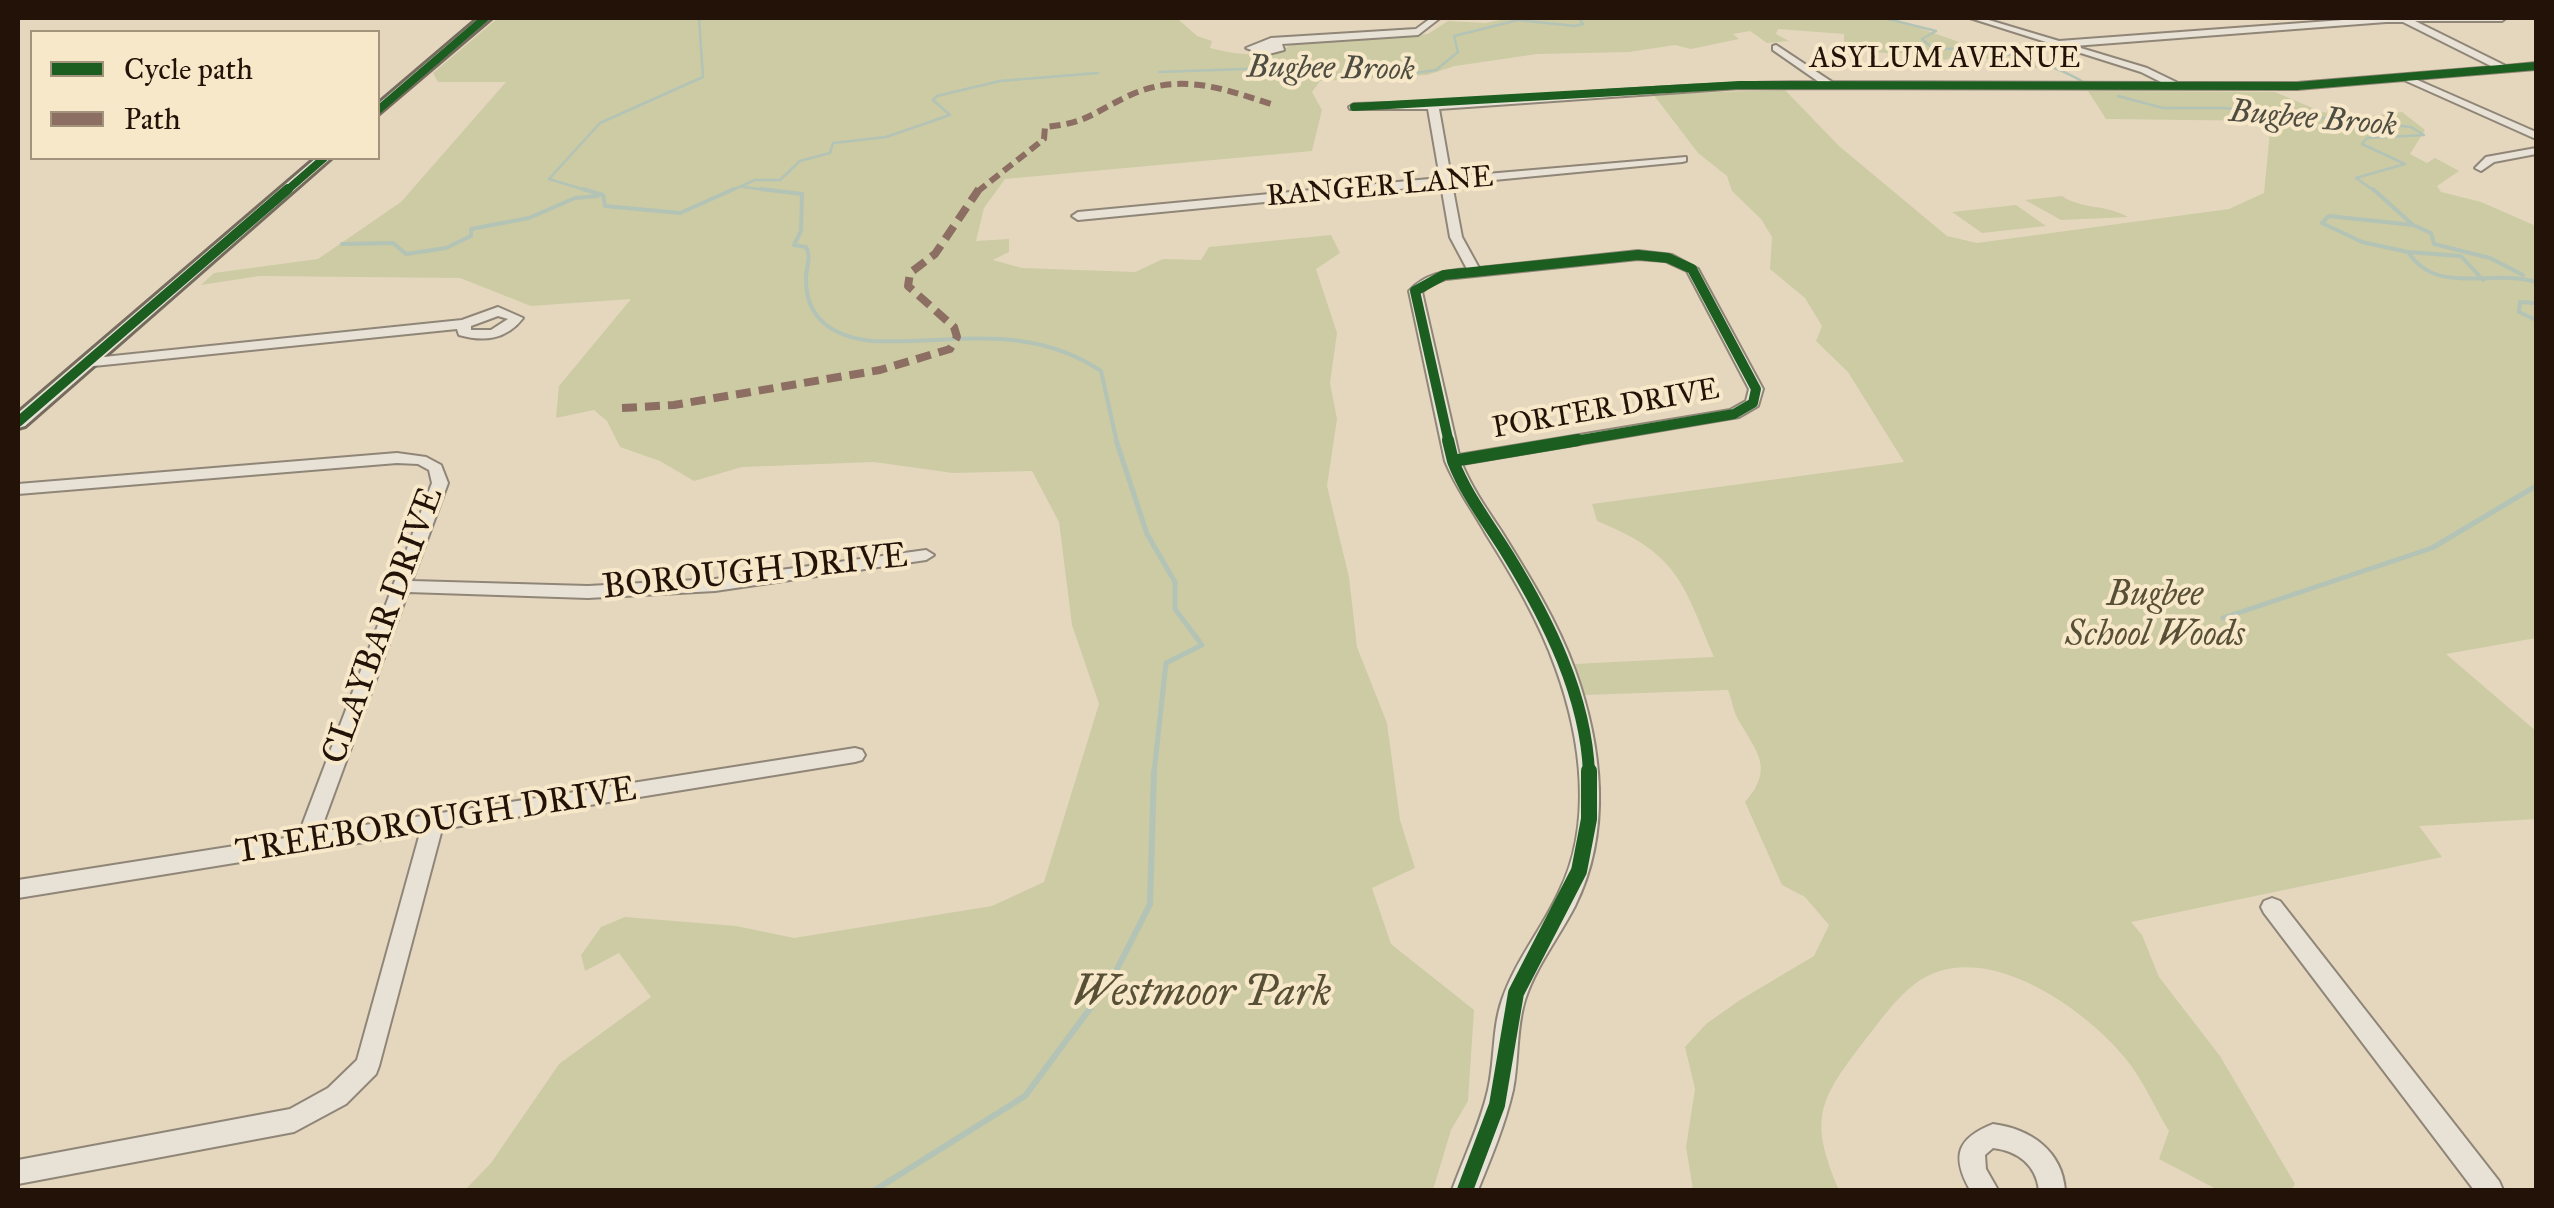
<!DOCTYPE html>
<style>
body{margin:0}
#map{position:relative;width:2554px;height:1208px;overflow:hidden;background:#e5d7be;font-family:"IM FELL Great Primer",serif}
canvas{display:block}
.frame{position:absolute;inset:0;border:20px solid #231207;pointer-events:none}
.legend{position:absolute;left:30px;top:30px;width:350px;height:130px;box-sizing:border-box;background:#f8e8ca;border:2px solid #a3927c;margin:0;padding:12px 18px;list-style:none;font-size:30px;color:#231207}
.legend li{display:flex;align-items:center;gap:20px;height:50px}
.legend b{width:50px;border:2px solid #a3927c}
</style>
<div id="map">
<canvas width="2554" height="1208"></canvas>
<div class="frame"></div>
<ul class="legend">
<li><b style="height:12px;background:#1b5e20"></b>Cycle path</li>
<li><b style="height:12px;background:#8d6e63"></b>Path</li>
</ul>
</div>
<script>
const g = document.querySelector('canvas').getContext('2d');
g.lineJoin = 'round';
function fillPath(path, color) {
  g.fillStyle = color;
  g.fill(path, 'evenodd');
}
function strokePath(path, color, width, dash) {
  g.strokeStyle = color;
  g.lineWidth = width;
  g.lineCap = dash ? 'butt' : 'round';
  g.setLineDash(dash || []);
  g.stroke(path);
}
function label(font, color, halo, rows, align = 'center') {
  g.font = font + ' "IM FELL Great Primer",serif';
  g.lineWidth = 8;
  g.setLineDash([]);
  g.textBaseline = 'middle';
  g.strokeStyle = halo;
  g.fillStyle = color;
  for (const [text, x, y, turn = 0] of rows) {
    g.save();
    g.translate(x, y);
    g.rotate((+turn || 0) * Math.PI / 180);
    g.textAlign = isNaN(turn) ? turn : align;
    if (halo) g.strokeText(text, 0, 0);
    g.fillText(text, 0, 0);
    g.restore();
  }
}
const green = new Path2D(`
 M 498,18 L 1162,18 L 1179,20 L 1197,36 L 1212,41 L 1210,48 C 1233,54 1272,60 1290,45 L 1428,34 L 1448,21 L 1485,23 L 1511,18 L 1891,18 L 1993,54 L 2056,65 C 2029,78 1981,47 1945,60 C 1918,47 1879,60 1844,44 L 1844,34 L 1778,29 L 1776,34 L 1789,41 L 1767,43 L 1750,31 L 1733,34 L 1739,39 L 1691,49 L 1675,45 L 1629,52 L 1537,54 L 1455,66 L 1427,75 L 1320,81 L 1312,92 L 1322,110 L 1312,151 L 1005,179 L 984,208 L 976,241 L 1009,239 L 1009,252 L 993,260 L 1022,268 L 1135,272 L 1163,259 L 1201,260 L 1209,247 L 1331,235 L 1340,253 L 1316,269 L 1337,333 L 1330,383 L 1337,419 L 1327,486 L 1349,577 L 1357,647 L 1387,723 L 1400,820 L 1415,868 L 1372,888 L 1391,944 L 1474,1010 L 1468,1101 L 1451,1130 L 1433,1190 L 465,1190 L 491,1163 L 559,1064 L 651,997 L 619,953 L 585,971 L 581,955 L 601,927 L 625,917 L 736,926 L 794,938 L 992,906 L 1044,882 L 1099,704 L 1072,625 L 1059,522 L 1032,471 L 953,473 L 874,462 L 742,467 L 694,481 L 660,461 L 620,447 L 607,421 L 594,410 L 556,418 L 559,386 L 631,299 L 531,306 L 460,278 L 259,276 L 201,285 L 214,273 L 318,259 L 401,202 L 506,82 L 438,82 L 433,73 Z
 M 1785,90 L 1839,146 L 1947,236 L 1977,243 L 2229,209 L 2264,193 L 2271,121 L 2106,119 L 2088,91 L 2275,92 L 2322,112 L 2363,117 L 2402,112 L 2425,130 L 2410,154 L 2427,163 L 2435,158 L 2459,171 L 2437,186 L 2441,192 L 2481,202 L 2536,226 L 2536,638 L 2446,654 L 2536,731 L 2536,819 L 2419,826 L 2442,857 L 2131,922 L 2142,935 L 2159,977 L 2220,1056 L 2295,1184 L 2291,1190 L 2218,1190 L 2159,1159 L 2169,1131 C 2155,1108 2143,1080 2126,1059 C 2084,1007 1981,935 1916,983 C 1896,998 1880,1021 1865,1040 C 1819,1100 1808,1118 1839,1190 L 1693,1190 L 1686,1147 L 1695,1089 L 1685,1047 L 1706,1024 L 1740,1000 L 1814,956 L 1829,925 L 1805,897 L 1782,885 L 1745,802 C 1774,769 1758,754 1739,721 C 1733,712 1732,700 1728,690 L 1584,695 L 1575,664 L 1714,657 C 1682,581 1678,554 1597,521 L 1592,504 L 1904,462 L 1848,372 L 1816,341 L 1822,326 L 1805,298 L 1770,269 L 1772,237 L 1761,219 L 1732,191 L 1727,176 L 1698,153 L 1653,94 Z
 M 2062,196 C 2083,210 2106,204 2128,217 L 2061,220 L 2025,200 Z
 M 2016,205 L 2046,226 L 1982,233 L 1952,212 Z`);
const streamFar3 = new Path2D(`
 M 1884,18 L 1936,31 L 1922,39 L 1934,49 C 1984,47 2042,57 2085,83
 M 1159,72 L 1300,67 L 1327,76 L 1400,75 L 1436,70 L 1458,52 L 1454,36 L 1518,20 L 1575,26 L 1583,24 L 1579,18
 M 2118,96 L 2163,108 L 2224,108 L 2411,127 L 2424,135 L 2367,138 L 2362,144 L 2405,164 L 2356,178 L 2376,192
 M 743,187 L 783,192
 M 592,192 L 549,179 L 600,123 L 703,77 L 699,18
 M 728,192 L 755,180 L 780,180 L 800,161 L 830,153 L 833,143 L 886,137 L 950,115 L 933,100 L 937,96 L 1000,81 L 1098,73`);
const streamFar2 = new Path2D(`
 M 583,189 L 603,195 L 605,206 L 680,213 L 734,189
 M 761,189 L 802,194 L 801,231 L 794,245 L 806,247 C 812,258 806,266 806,278 C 805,320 835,337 872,341 C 954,344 1028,322 1101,371 L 1117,443
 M 2373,189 L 2413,225 L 2329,216 L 2322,223 L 2362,242 L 2408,252 C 2438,297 2491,268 2536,282
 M 2413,225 L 2431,233 L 2434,244 L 2490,258 L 2523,275
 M 342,244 L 393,243 L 406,254 L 446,248 L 471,236 L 471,229 L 529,218 L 575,198 L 598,196
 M 2408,252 L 2461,256 L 2483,280
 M 2536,303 L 2520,302 L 2519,312 L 2536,320`);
const streamFar1 = new Path2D(`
 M 1116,440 L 1147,534 L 1175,582 L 1175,609 L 1202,645 L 1166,663 L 1154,773
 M 2223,618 L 2432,548 L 2536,486`);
const stream = new Path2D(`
 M 875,1190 L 1025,1096 L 1112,979 L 1150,904 L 1154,771`);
const street = new Path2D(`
 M 1431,18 L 1440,18 L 1418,35 L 1282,44 L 1284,50 L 1265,55 L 1246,48 L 1271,38 L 1416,29 Z
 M 1970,18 L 1982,18 L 2059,41 L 2370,18 L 2506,18 L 2502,21 L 2415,21 L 2506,66 L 2536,63 L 2536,69 L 2415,79 L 2536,132 L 2536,139 L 2404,80 L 2297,89 L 1740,88 L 1439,109 L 1451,177 L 1686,157 L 1686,161 L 1682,162 L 1452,184 L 1462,237 L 1479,268 L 1638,251 L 1672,255 L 1698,269 L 1763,389 L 1758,406 L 1739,417 L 1462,464 C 1472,488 1486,508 1500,529 C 1528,574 1557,620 1575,670 C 1602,746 1612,832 1575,906 C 1559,937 1536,966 1525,1000 C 1516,1029 1519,1060 1513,1090 C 1505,1125 1491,1158 1478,1190 L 1452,1190 C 1464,1157 1480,1125 1488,1090 C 1495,1060 1492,1029 1502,1000 C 1515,961 1542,929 1559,892 C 1593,824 1581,738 1556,669 C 1539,621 1513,577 1486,534 C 1472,509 1456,488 1445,461 L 1409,291 C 1425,274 1444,271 1467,269 L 1450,237 L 1441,185 L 1078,220 L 1072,216 L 1078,212 L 1440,178 L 1428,109 L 1350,109 L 1349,107 L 1354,104 C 1509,102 1664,82 1819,82 L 1773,50 L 1773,46 L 1776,45 L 1832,82 L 2163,83 L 2141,72 ZM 2386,22 L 2403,22 L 2493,67 L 2297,83 L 2178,83 L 2147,68 L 2074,46 ZM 1638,259 L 1665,261 L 1687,271 L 1749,389 L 1746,401 L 1730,410 L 1459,455 L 1422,292 L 1430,285 L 1446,279 Z
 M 2536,148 L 2536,154 L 2494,162 L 2481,171 L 2475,168 L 2486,157 Z
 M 498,307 L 523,318 C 506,340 484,342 459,335 L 457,329 L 84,367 L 77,363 L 84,359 L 462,320 ZM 498,316 L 508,319 L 491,330 L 471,330 L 471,326 Z
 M 397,453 L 426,457 L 441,465 L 448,483 L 412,581 L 588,586 L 715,579 L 926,550 L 934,555 L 926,560 L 715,591 L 588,598 L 408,592 L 320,832 L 855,748 L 862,750 L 865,755 L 862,760 L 855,762 L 442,829 L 379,1066 L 376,1074 L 346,1104 L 294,1132 L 18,1184 L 18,1160 L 290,1109 L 328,1088 L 357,1060 L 420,833 L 18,898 L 18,880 L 298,836 L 432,483 L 429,470 L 418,464 L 397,463 L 18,494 L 18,484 Z
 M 2272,898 L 2280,901 L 2499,1181 L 2503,1190 L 2474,1190 L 2264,913 L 2261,907 L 2264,901 Z
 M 1993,1124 C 2031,1129 2062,1151 2065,1190 L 2039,1190 C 2036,1165 2018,1151 1993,1148 L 1985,1155 L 1986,1169 L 1998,1190 L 1970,1190 C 1951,1156 1957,1138 1993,1124 Z`);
const secondary = new Path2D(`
 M 479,18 L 491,18 L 378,114 L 378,104 Z
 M 316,158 L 331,158 L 25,426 L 18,428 L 18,413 Z`);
const quietFar1 = new Path2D(`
 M 977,192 L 1044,139 L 1045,127 C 1085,123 1090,115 1124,98 C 1177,71 1222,88 1274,105`);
const quiet = new Path2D(`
 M 622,408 L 674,405 L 880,370 L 950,349 L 957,337 L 954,327 L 908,286 L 910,273 L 935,254 L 979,189`);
const cyclewayFar3 = new Path2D(`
 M 1354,107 L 1740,85 L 2297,86 L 2536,66
 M 378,110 L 485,18
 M 285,192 L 324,158`);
const cyclewayFar2 = new Path2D(`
 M 18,422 L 288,189
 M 1449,443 L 1415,291 L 1444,275 L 1638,255 L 1668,258 L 1692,269 L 1756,389 L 1753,403 L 1734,414 L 1563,443`);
const cyclewayFar1 = new Path2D(`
 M 1448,440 L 1453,461
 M 1453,461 C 1466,495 1489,524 1508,555 C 1548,620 1586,696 1589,773
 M 1453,461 L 1578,440`);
const cycleway = new Path2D(`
 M 1465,1190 L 1497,1105 L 1516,993 L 1579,871 L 1589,819 L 1589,771`);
const farStreetnames = [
 ["ASYLUM AVENUE",1945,60],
 ["RANGER LANE",1380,188,-5],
 ["PORTER DRIVE",1606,410,-10]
];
const farWaternames = [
 ["Bugbee Brook",1331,70,1],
 ["Bugbee Brook",2313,120,5]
];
const streetNames = [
 ["BOROUGH DRIVE",755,573,-6],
 ["CLAYBAR DRIVE",384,626,-70],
 ["TREEBOROUGH DRIVE",436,822,-9]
];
const parkNames = [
 ["Bugbee",2155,596],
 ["School Woods",2155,636]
];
const nearParknames = [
 ["Westmoor Park",1202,995]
];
fillPath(green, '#cccba4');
strokePath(streamFar3, '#b3c3b5', 2.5);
strokePath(streamFar2, '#b3c3b5', 4);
strokePath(streamFar1, '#b3c3b5', 5);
strokePath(stream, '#b3c3b5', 6);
strokePath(street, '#908678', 4);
strokePath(secondary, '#756c5e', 6);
fillPath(street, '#e8e1d5');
fillPath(secondary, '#e8e1d5');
strokePath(quietFar1, '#8d6e63', 6, [11, 6]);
strokePath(quiet, '#8d6e63', 8, [15, 8]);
strokePath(cyclewayFar3, '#1b5e20', 8);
strokePath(cyclewayFar2, '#1b5e20', 10);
strokePath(cyclewayFar1, '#1b5e20', 12);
strokePath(cycleway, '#1b5e20', 16);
label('30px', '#231207', '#f8e8ca', farStreetnames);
label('italic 32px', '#4e4d42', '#f8e8ca', farWaternames);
label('35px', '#231207', '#f8e8ca', streetNames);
label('italic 35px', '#575036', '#f8e8ca', parkNames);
label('italic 42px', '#575036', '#f8e8ca', nearParknames);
</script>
